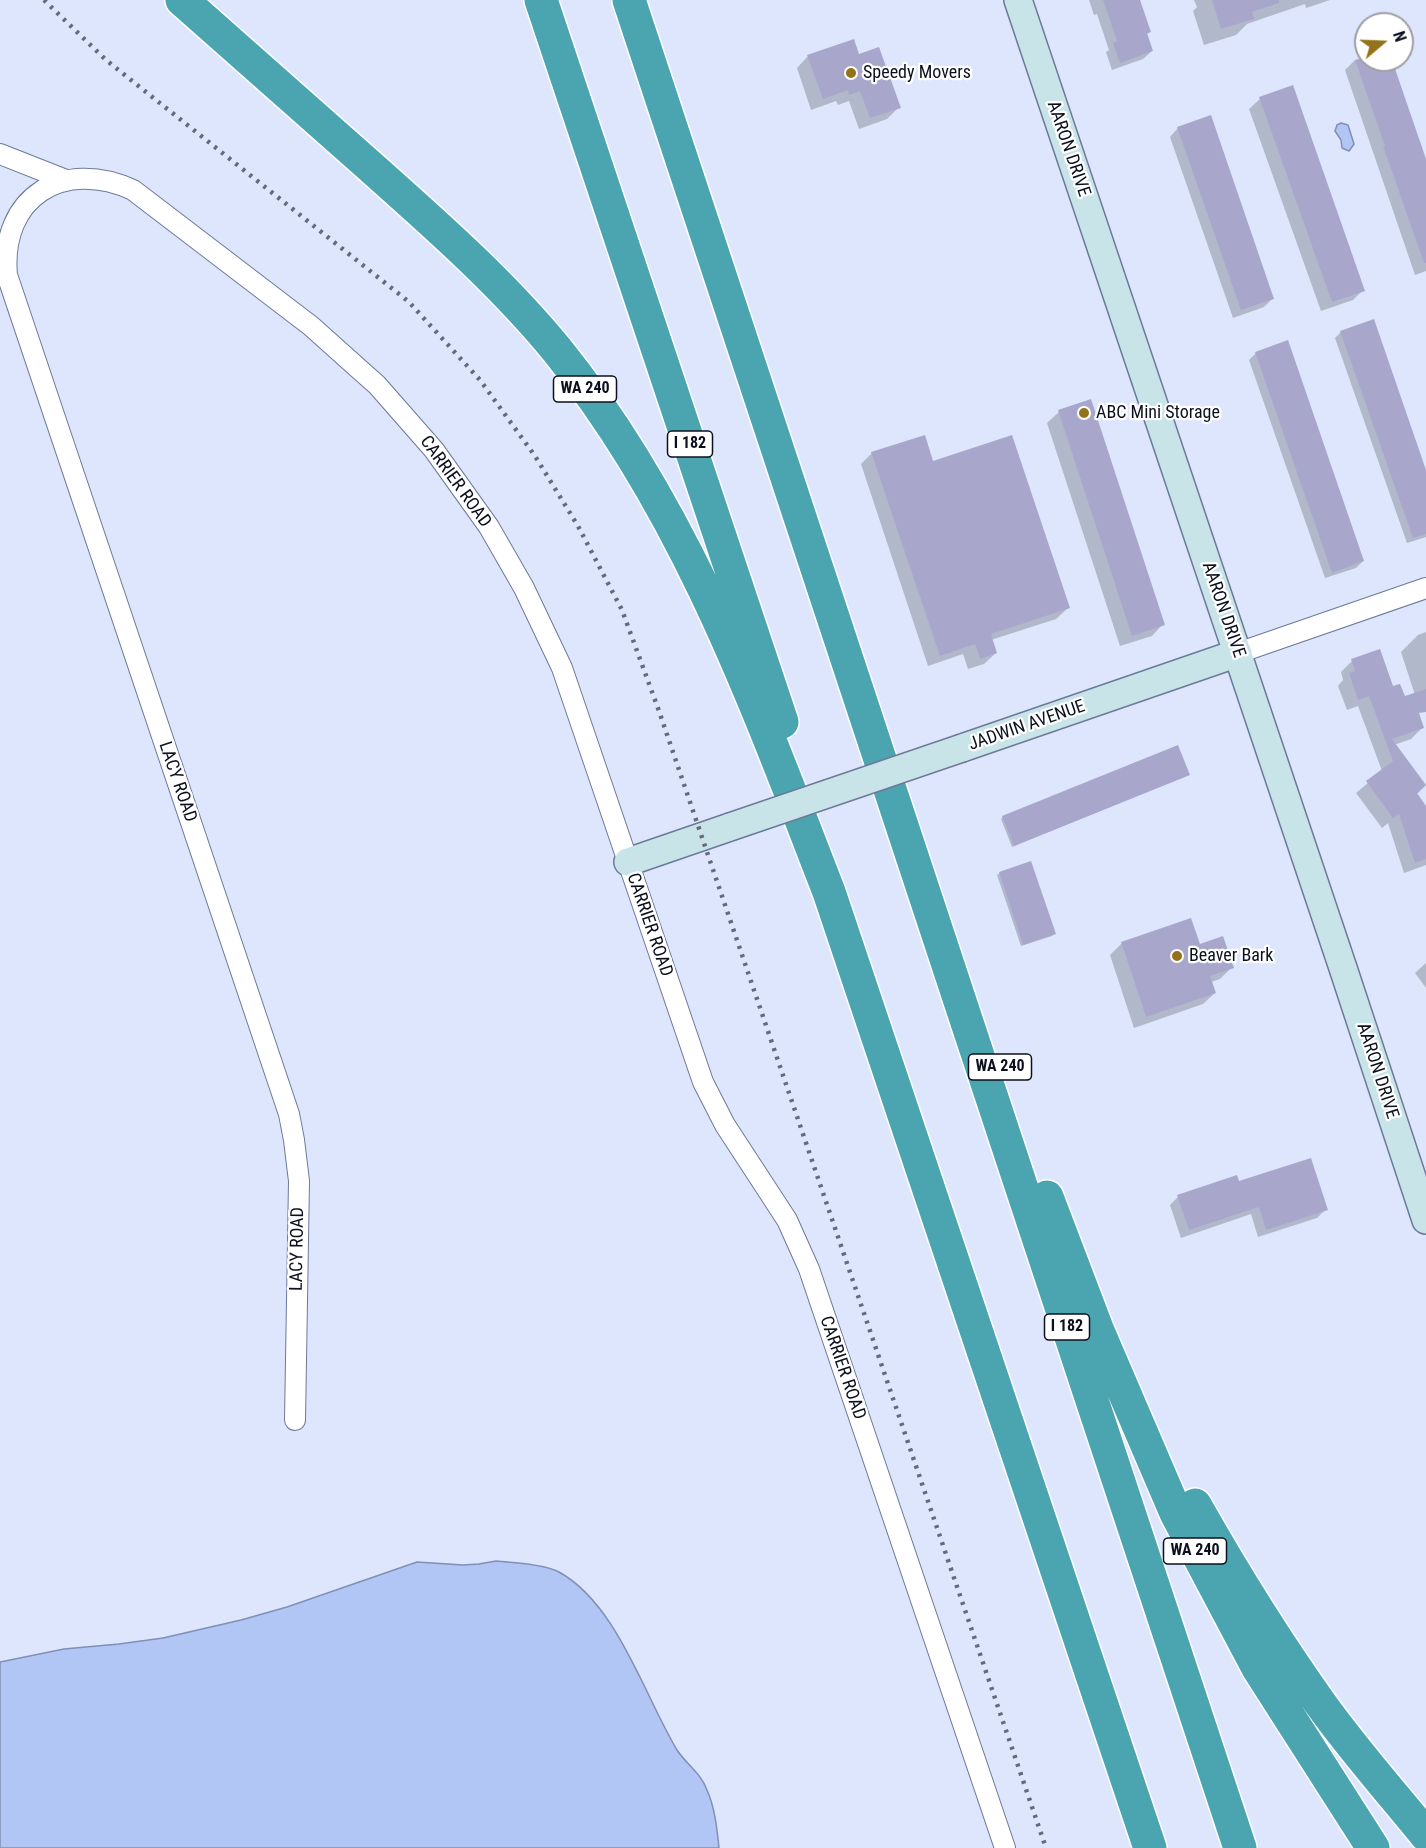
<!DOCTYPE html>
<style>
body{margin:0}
#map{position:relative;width:1426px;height:1848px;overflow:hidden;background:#dde6fc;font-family:"Roboto Condensed",sans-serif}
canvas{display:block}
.north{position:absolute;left:1354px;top:12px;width:60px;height:60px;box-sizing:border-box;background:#fff;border:2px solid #9e9fa5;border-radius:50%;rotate:71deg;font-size:16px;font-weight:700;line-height:24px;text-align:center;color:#0c101d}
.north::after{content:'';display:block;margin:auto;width:21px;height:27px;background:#93731a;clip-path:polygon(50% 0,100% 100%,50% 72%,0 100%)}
</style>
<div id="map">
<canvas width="1426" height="1848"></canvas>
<div class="north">N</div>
</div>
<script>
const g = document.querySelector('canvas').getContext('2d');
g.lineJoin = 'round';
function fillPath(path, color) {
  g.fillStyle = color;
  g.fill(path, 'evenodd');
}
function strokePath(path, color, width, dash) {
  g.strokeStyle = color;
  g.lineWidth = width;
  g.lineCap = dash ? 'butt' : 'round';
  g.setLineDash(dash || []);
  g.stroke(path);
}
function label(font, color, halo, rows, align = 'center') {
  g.font = font + ' "Roboto Condensed",sans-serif';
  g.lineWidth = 4.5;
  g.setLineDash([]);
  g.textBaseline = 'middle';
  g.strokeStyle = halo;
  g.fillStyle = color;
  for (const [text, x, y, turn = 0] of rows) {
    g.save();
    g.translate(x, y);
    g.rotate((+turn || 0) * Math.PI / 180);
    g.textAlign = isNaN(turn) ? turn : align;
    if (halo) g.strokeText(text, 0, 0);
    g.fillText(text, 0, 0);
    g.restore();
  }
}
const water = new Path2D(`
 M 1341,123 L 1348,125 L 1354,144 L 1349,151 L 1342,148 L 1341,140 L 1335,131 L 1337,125 Z
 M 496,1561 C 511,1562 546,1565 559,1572 C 617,1604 644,1695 677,1750 C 686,1764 701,1773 707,1790 C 715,1808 717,1829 719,1848 L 0,1848 L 0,1662 L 64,1649 L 119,1644 L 163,1638 L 241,1620 L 287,1607 L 417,1562 L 463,1565 L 479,1564 Z`);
const shadow = new Path2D(`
 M 1089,0 L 1139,0 L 1150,32 L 1146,35 L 1152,51 L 1143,59 L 1112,70 L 1106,52 L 1109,50 L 1097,14 L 1094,15 Z
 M 1194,0 L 1330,0 L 1306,8 L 1305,4 L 1247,24 L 1236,35 L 1204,45 L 1193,11 L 1197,7 Z
 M 808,56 L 858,56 L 899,107 L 887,119 L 859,129 L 849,101 L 838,105 L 836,101 L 811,110 L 797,68 Z
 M 1366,56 L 1366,60 L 1390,60 L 1426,162 L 1426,271 L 1415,275 L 1345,70 L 1355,60 Z
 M 1293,87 L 1363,290 L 1353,300 L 1321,311 L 1249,109 L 1260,99 Z
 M 1178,128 L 1272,299 L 1264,307 L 1233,318 L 1170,137 Z
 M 1341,332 L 1426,475 L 1426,537 L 1407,543 L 1335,338 Z
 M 1256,353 L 1363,561 L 1356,568 L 1325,578 L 1249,360 Z
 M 1059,412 L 1163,624 L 1152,636 L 1120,646 L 1047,423 Z
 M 872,453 L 1068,608 L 1056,619 L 991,640 L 996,653 L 984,664 L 968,669 L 963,654 L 928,666 L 861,464 Z
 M 1426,632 L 1426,691 L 1415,695 L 1401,652 L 1418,635 Z
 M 1352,661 L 1404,698 L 1422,728 L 1411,739 L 1394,745 L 1425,786 L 1416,795 L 1426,808 L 1426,865 L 1404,873 L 1388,823 L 1382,828 L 1356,793 L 1382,771 L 1358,706 L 1347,710 L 1338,686 L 1343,680 L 1341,672 Z
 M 1186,776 L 1012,847 L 1001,819 L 1003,817 Z
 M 1000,873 L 1054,934 L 1052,936 L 1021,946 L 997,875 Z
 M 1190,920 L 1199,946 L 1232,967 L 1220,979 L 1211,982 L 1215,993 L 1203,1004 L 1134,1028 L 1110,955 L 1121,944 Z
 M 1426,963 L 1426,988 L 1415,973 Z
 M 1238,1183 L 1326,1209 L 1317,1218 L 1258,1237 L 1251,1214 L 1181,1238 L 1170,1205 L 1178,1197 Z`);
const building = new Path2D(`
 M 1103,0 L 1140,0 L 1151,32 L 1147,33 L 1153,51 L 1120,63 L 1113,43 L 1117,41 Z
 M 1212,0 L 1279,0 L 1279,3 L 1252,12 L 1254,19 L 1221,29 Z
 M 854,39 L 859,54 L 879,47 L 901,108 L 870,118 L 860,91 L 849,95 L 848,90 L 823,99 L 807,55 Z
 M 1355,60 L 1392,60 L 1426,159 L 1426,263 L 1424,263 L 1383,146 L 1385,146 Z
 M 1293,85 L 1365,291 L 1332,302 L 1259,97 Z
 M 1211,115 L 1274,299 L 1241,310 L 1177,127 Z
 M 1374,319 L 1426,470 L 1426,534 L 1413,538 L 1340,331 Z
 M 1288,340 L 1364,561 L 1332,573 L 1255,352 Z
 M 1091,399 L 1165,625 L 1132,636 L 1058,410 Z
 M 925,435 L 933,461 L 1012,435 L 1070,608 L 991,634 L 997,653 L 980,659 L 975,644 L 940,656 L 871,452 Z
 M 1380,649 L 1393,686 L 1400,684 L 1405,696 L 1426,689 L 1426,712 L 1419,713 L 1424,728 L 1392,739 L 1426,785 L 1417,793 L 1426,806 L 1426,859 L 1415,863 L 1399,814 L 1393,818 L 1366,781 L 1393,761 L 1369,696 L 1358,700 L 1349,673 L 1355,671 L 1351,659 Z
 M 1178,745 L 1190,775 L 1014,846 L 1002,816 Z
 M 1031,861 L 1056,934 L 1023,945 L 999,872 Z
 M 1191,918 L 1200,944 L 1223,936 L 1234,968 L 1210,976 L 1216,993 L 1146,1017 L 1121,942 Z
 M 1311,1158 L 1328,1210 L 1266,1230 L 1259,1207 L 1189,1230 L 1177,1195 L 1237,1175 L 1239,1181 Z`);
const street = new Path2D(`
 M 0,154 L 66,180
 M 1238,653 L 1426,588
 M 295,1420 L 299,1181 L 294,1140 L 289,1114 L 7,275 C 0,197 63,158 133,190 L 311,326 L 359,369 L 377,385 L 434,450 L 489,527 L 524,588 L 562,668 L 703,1082 L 725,1125 L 787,1220 L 809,1269 L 1005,1848`);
const secondary = new Path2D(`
 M 1018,0 L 1343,968 L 1426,1220
 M 962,748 L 1238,653
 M 628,862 L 730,827`);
const highway = new Path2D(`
 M 182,0 C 246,56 309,112 372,168 C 437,226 502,283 557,350 C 686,509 756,704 829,892 L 1150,1848
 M 541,0 L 782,722
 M 629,0 L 1240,1848
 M 1047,1197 L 1098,1331 L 1176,1513 L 1258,1668 L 1373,1848
 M 1195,1505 C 1233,1572 1275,1640 1320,1703 C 1352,1748 1390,1791 1426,1835`);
const rail = new Path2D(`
 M 44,0 L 106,60 L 409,302 L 480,380 L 535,456 L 578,526 L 622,610 L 659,711 L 1046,1848`);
const secondaryBridge = new Path2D(`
 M 730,827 L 962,748`);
const markers = [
 [851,73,6,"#93731a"],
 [1084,413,6,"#93731a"],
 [1177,956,6,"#93731a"]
];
const shields = [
 [585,389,63],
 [690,444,45],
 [1000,1067,63],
 [1067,1327,45],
 [1195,1551,63]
];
const shieldNames = [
 ["WA 240",585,389],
 ["I 182",690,444],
 ["WA 240",1000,1067],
 ["I 182",1067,1327],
 ["WA 240",1195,1551]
];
const poiNames = [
 ["Speedy Movers",863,73],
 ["ABC Mini Storage",1096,413],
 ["Beaver Bark",1189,956]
];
const streetNames = [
 ["AARON DRIVE",1068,149,71],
 ["CARRIER ROAD",455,482,54],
 ["AARON DRIVE",1223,610,71],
 ["JADWIN AVENUE",1027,726,-19],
 ["LACY ROAD",177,782,71],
 ["CARRIER ROAD",649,925,71],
 ["AARON DRIVE",1377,1071,72],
 ["LACY ROAD",298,1249,-89],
 ["CARRIER ROAD",842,1368,71]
];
fillPath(water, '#b2c6f6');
strokePath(water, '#808fb5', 1.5);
fillPath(shadow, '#0003');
fillPath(building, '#a8a7cb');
strokePath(street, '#6c7999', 22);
strokePath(secondary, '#6c7999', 30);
strokePath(highway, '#fff', 36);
strokePath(street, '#fff', 20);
strokePath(secondary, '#c9e4e8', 27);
strokePath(highway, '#4aa5b1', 33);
strokePath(rail, '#646a7b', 4.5, [3, 6]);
strokePath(secondaryBridge, '#6c7999', 30, []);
strokePath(secondaryBridge, '#c9e4e8', 27);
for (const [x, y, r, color] of markers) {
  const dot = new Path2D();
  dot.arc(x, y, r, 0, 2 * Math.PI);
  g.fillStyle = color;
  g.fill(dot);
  strokePath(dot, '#fff', 2);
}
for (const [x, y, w] of shields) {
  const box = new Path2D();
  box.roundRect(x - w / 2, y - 13, w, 26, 4.5);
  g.fillStyle = '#fff';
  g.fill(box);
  strokePath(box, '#0c101d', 1.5);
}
label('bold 16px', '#0c101d', null, shieldNames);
label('18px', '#0c101d', '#fff', poiNames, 'left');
label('18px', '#0c101d', '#fff', streetNames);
</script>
